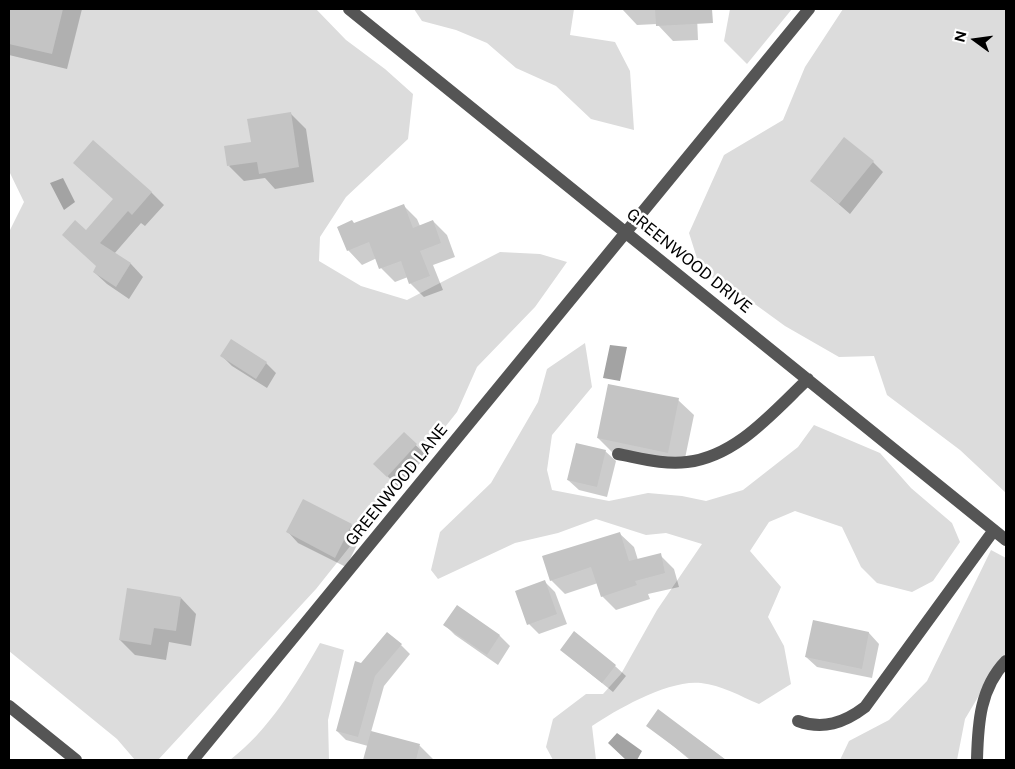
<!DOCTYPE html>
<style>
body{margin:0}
#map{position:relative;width:1015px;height:769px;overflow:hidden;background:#fff;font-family:"Public Sans",sans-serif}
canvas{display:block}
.frame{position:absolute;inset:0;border:10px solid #000;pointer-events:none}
.north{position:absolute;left:950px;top:15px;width:50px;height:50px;-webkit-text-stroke:4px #fff;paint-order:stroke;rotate:284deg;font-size:14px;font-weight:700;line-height:20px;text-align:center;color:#000}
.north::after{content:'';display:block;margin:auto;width:18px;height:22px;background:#000;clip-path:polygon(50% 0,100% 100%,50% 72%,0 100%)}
</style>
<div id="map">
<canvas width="1015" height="769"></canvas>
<div class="frame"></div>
<div class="north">N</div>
</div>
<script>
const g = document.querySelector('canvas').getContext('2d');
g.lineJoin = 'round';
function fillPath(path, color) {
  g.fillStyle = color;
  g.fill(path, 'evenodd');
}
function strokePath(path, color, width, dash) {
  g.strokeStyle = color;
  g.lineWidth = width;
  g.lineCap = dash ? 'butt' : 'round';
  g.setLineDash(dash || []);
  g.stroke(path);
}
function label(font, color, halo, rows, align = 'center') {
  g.font = font + ' "Public Sans",sans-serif';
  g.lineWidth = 5;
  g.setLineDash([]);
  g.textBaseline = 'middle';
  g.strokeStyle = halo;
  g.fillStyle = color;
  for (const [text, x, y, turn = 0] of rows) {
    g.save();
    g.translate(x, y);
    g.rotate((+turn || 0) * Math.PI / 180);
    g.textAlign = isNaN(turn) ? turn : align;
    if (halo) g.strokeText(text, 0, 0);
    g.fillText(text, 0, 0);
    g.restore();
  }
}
const green = new Path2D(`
 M 9,9 L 316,9 L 346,40 L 385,69 L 413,94 L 408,139 L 346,197 L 320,237 L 319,261 L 361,286 L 407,300 L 500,252 L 540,254 L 567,262 L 535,307 L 477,367 L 457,412 L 316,589 L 158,760 L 135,760 L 117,739 L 9,651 L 9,232 L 24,202 L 9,171 Z
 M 414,9 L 574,9 L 570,35 L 615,42 L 630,71 L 634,130 L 591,119 L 556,86 L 516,68 L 487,43 L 456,30 L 422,21 Z
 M 730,9 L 792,9 L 747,64 L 724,41 Z
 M 843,9 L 1006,9 L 1006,493 L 960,450 L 887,395 L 874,356 L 839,357 L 785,326 L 741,294 L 701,271 L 689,233 L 724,155 L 783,120 L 805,67 Z
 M 585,343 L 592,387 L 552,435 L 547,470 L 552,490 L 609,501 L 648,493 L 682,496 L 706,501 L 743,490 L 798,447 L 814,425 L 880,453 L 911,488 L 952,523 L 960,542 L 933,581 L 912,592 L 877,583 L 861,567 L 842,527 L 795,511 L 769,522 L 750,551 L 781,587 L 768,617 L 784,646 L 791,684 L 759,704 C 740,696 721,685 701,683 C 670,679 617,709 592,726 L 596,760 L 553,760 L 546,747 L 553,719 L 586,694 L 603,694 L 621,674 L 657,610 L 702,544 L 666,533 L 646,535 L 596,519 L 558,533 L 515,543 L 438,579 L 431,570 L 440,532 L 491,483 L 538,402 L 547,369 Z
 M 991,550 L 1006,558 L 1006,655 L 996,667 L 965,719 L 957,760 L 840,760 L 849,741 L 889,720 L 927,681 Z
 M 320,643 L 344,650 L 328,720 L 329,760 L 230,760 C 268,731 296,685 320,643 Z`);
const water = new Path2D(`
 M 63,178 L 75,202 L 64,210 L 50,183 Z
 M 610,345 L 627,347 L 620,381 L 603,378 Z
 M 617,733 L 642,751 L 637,760 L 626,760 L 608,743 Z`);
const shadow = new Path2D(`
 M 9,9 L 82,9 L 67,69 L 9,55 Z
 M 622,9 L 711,9 L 711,15 L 697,16 L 698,40 L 673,41 L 657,24 L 637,25 Z
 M 290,113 L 306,129 L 314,182 L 275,189 L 265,178 L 244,181 L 229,166 Z
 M 873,162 L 883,172 L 850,214 L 812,181 Z
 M 151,192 L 164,205 L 145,226 L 141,223 L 114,254 L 131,264 L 143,277 L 129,299 L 107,284 L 94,272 L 98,267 L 86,231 Z
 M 403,205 L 417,219 L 420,226 L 433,221 L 447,235 L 455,257 L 433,265 L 443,290 L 424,297 L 410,283 L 408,277 L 395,282 L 381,268 L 377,258 L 362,265 L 348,250 L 355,224 Z
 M 221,355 L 266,363 L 276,373 L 267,388 L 232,366 Z
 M 678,400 L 694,415 L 683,468 L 613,453 L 598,438 Z
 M 404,434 L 427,456 L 398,486 L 385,474 Z
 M 605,451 L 616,461 L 607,497 L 579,490 L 568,480 Z
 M 351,525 L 362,535 L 346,567 L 298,543 L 288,532 Z
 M 619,533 L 634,547 L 638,560 L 660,555 L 674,569 L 679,587 L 648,594 L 650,599 L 616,610 L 602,596 L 598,583 L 565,594 L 551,580 Z
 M 544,581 L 555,592 L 567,624 L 539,634 L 529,624 Z
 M 181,598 L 196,614 L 191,646 L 169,642 L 166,660 L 135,655 L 120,640 Z
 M 457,607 L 500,636 L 510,646 L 498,665 L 455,635 L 445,625 Z
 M 814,622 L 869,633 L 879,644 L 872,678 L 817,667 L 806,657 Z
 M 401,645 L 410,654 L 384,686 L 371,732 L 420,746 L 434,760 L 364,760 L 368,746 L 346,740 L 337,731 L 361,664 Z
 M 561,650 L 615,666 L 626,676 L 613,692 Z
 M 659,711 L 726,760 L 690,760 L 648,725 Z`);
const building = new Path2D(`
 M 9,9 L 63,9 L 52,54 L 9,44 Z
 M 655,9 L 712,9 L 713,23 L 656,26 Z
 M 291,112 L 299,167 L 259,174 L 257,162 L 227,166 L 224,146 L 251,142 L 247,119 Z
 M 844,137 L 874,161 L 839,204 L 810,181 Z
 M 93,140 L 152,192 L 132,215 L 128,211 L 100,243 L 131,263 L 116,287 L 93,272 L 96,266 L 62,235 L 75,220 L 86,230 L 113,199 L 73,163 Z
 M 404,204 L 413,228 L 433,220 L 441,243 L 420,251 L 430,276 L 409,284 L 401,261 L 379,269 L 369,242 L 347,251 L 337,227 L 352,220 L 354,223 Z
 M 231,339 L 267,362 L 256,379 L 220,356 Z
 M 608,384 L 679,398 L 668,453 L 597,438 Z
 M 404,432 L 417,444 L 387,477 L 373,464 Z
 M 576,443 L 606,450 L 597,487 L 567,480 Z
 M 303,499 L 352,524 L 335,558 L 286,532 Z
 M 620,532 L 629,561 L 661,553 L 665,573 L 635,581 L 637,585 L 601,597 L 591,567 L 550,581 L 542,556 Z
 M 545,580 L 557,614 L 527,625 L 515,591 Z
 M 127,588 L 181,597 L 176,631 L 154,628 L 151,645 L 119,640 Z
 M 457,605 L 500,635 L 487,655 L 443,625 Z
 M 813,620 L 869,632 L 862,669 L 805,657 Z
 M 574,631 L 616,665 L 602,683 L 560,650 Z
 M 387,632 L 402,644 L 375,676 L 358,737 L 336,731 L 355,661 L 361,663 Z
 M 658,709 L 726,760 L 692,760 L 646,726 Z
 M 371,731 L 420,744 L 416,760 L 363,760 Z`);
const minor = new Path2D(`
 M 349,9 L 1006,540
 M 618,454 C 640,458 664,465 687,462 C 737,456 773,412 808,379
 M 9,706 L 76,760
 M 798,721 C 823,730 844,723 865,707 L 994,530
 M 977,759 C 978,723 980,688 1006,661
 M 193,760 L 809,9`);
const streetNames = [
 ["GREENWOOD DRIVE",689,261,39],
 ["GREENWOOD LANE",397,485,-51]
];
fillPath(green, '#dcdcdc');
fillPath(water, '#a3a3a3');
fillPath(shadow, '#0003');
fillPath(building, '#c4c4c4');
strokePath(minor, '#555', 12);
label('16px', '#000', '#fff', streetNames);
</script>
